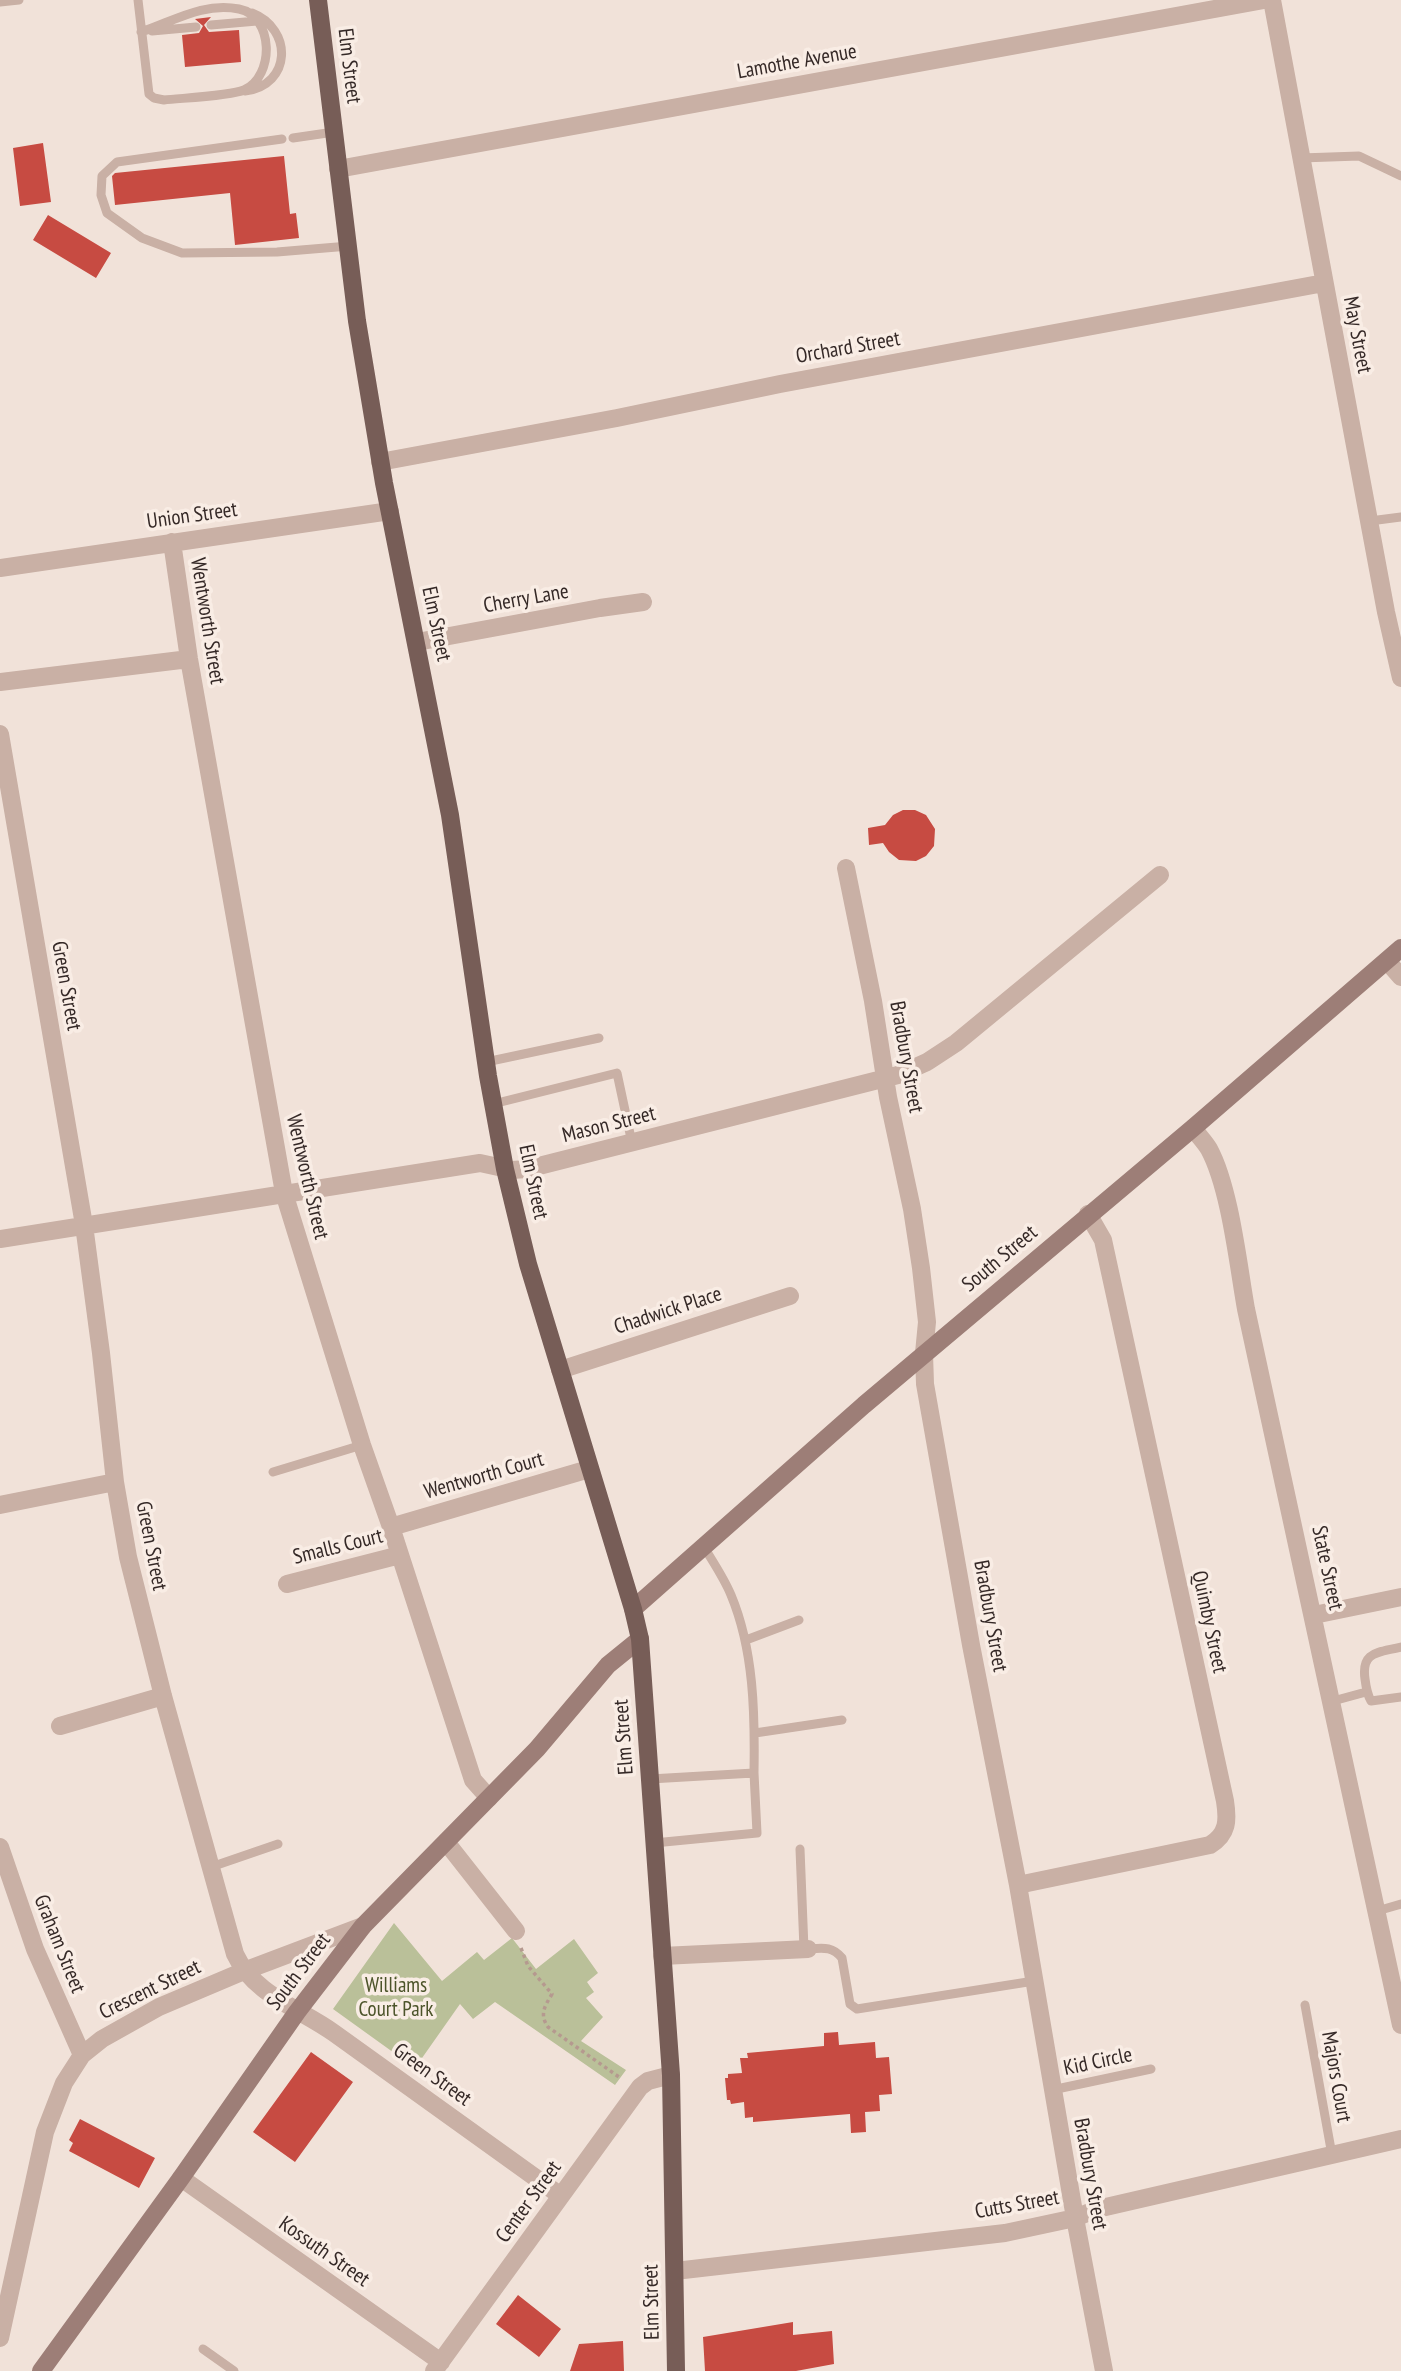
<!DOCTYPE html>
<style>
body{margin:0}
canvas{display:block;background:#f1e2d9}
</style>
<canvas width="1401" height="2371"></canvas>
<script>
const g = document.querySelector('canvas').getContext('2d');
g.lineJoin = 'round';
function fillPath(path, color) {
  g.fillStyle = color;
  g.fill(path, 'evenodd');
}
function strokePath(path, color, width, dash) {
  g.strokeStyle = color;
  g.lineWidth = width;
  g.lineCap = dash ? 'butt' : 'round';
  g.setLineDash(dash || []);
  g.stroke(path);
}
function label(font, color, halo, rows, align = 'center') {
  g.font = font + ' "PT Sans Narrow",sans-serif';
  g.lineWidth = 7;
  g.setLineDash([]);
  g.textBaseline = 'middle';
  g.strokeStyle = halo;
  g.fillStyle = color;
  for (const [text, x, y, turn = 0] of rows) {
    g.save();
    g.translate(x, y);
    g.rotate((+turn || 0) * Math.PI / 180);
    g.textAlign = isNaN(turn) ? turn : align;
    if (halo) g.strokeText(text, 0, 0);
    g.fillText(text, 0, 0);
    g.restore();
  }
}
const green = new Path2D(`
 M 394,1923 L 442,1981 L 477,1952 L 484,1960 L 512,1938 L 536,1969 L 574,1939 L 598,1973 L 587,1982 L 594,1992 L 586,1998 L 603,2017 L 581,2041 L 626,2070 L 615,2085 L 495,2002 L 473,2019 L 460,2004 L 415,2068 L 333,2009 Z`);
const building = new Path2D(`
 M 211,17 L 204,25 L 209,32 L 239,30 L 241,62 L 185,67 L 182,35 L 199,33 L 203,26 L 195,19 Z
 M 43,143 L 51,202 L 20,206 L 13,148 Z
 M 284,156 L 290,214 L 296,213 L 299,238 L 235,245 L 230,193 L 115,205 L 112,176 L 115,173 Z
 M 48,215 L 111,253 L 96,278 L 33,240 Z
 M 903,810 L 915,810 L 926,815 L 935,829 L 934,846 L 926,856 L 916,861 L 899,860 L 889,852 L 883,843 L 869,845 L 868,828 L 885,825 L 893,815 Z
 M 838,2032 L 839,2045 L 875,2042 L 876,2058 L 889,2057 L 892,2094 L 879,2095 L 880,2111 L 865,2112 L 866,2132 L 851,2133 L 850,2114 L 753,2122 L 753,2117 L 745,2118 L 744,2102 L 731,2104 L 730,2100 L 727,2100 L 725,2078 L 728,2078 L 728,2074 L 742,2073 L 740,2058 L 748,2058 L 747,2053 L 824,2046 L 824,2033 Z
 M 311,2052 L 353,2082 L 295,2162 L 253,2132 Z
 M 80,2119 L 155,2158 L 139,2188 L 69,2151 L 73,2143 L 69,2140 Z
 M 518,2295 L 561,2329 L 539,2357 L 496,2324 Z
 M 793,2322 L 793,2335 L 832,2331 L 834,2364 L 796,2371 L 705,2371 L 703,2337 Z
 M 623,2341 L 624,2371 L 570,2371 L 579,2344 Z`);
const path = new Path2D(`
 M 521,1948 L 528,1966 L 552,1994 C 545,2006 539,2014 548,2027 L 619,2077`);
const lane = new Path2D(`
 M 138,0 L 149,94 L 154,98 L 164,100 C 182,98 230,96 244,90 C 275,76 274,16 239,9 C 203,2 174,21 141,32
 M 0,2 L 19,0
 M 211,25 L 257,21
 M 152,31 L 196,27
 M 245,91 C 292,85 293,29 252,13
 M 293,138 L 334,132
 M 282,139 L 117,162 L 102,176 L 101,195 L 107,213 L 142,238 L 182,253 L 277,252 L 349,246
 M 1301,158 L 1359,156 L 1401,176
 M 1370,521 L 1401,517
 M 486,1062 L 599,1038
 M 493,1104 L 617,1073 L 632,1143
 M 273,1472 L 362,1445
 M 746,1640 L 799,1620
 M 1401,1647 C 1378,1653 1361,1651 1365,1679 C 1366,1687 1367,1694 1371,1701 L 1401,1697
 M 1333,1701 L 1366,1692
 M 755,1733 L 842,1720
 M 650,1779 L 754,1773 C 755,1714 754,1650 731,1595 C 724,1578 713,1562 704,1547
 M 654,1843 L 757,1833 L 754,1773
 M 800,1849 L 804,1949
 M 211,1867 L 278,1844
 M 1377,1911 L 1401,1904
 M 808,1949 C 823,1948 832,1946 842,1958 L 850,2004 L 857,2009 L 1034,1981
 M 1305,2005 L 1332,2155
 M 1052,2090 L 1151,2069
 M 203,2349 L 234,2371`);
const street = new Path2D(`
 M 1272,0 L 1386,612 L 1401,678
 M 338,169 L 1264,0
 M 380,462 L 617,418 L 780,384 L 1324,283
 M 172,542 L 189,659 L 284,1193 L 362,1445 L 391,1527 L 473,1780 L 489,1798
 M 0,568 L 390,511
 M 417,642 L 600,608 L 643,602
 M 0,682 L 189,659
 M 0,734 L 84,1225 L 101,1353 L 115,1482 L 128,1557 L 163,1696 L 235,1954 C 254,1995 299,2008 334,2033 C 410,2087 485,2142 561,2196
 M 846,868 L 873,1001 L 888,1097 L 912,1209 L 921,1268 L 927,1322 L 924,1353 L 925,1384 L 971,1645 L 1018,1885 L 1075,2218 L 1104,2371
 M 1387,961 L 1401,977
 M 1193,1128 C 1198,1135 1205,1142 1209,1149 C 1230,1188 1238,1264 1246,1309 L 1401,2025
 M 0,1239 L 480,1163 L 512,1170 L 527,1169 L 898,1075 L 927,1062 L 956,1043 L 1160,875
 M 560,1370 L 790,1296
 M 0,1505 L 115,1482
 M 391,1527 L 589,1469
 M 287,1584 L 400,1555
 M 1314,1615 L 1401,1597
 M 60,1726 L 163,1696
 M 446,1842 L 516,1931
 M 0,1847 L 35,1949 L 82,2055
 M 1018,1885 L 1210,1845 C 1228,1834 1228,1820 1225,1801 L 1103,1240 L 1088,1214
 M 662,1956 L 808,1949
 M 181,2178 L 441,2362
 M 675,2271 L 1005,2233 L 1075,2218 L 1097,2209 L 1401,2139
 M 0,2338 L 45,2132 L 64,2083 L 82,2055 L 102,2039 L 159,2007 L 244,1971 L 363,1926
 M 434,2371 L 640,2087 L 648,2081 L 671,2075`);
const secondary = new Path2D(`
 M 633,1609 L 864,1405 L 1193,1128 L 1401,948
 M 41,2371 L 181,2178 L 297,2012 L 363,1926 L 537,1749 L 608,1665 L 640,1639`);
const primary = new Path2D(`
 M 318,0 L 357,321 L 384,483 L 450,815 L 488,1076 L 505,1169 L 528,1264 L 633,1609 L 640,1639 L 671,2075 L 676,2371`);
const streetNames = [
 ["Lamothe Avenue",797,62,-10],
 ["Elm Street",349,66,83],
 ["May Street",1357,335,79],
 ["Orchard Street",848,348,-10],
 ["Union Street",192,516,-8],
 ["Cherry Lane",526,599,-10],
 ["Wentworth Street",207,621,81],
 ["Elm Street",436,624,78],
 ["Green Street",66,986,80],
 ["Bradbury Street",906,1057,80],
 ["Mason Street",609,1125,-14],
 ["Wentworth Street",307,1177,77],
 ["Elm Street",533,1182,78],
 ["South Street",1000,1259,-40],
 ["Chadwick Place",668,1311,-18],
 ["Wentworth Court",484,1476,-16],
 ["Green Street",151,1546,79],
 ["Smalls Court",338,1547,-14],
 ["State Street",1327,1568,78],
 ["Bradbury Street",990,1616,80],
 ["Quimby Street",1209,1622,78],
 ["Elm Street",624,1737,-94],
 ["Graham Street",59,1944,68],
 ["South Street",299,1972,-53],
 ["Crescent Street",150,1990,-26],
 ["Kid Circle",1098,2062,-12],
 ["Green Street",432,2075,36],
 ["Majors Court",1336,2077,80],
 ["Bradbury Street",1090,2174,80],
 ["Center Street",529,2202,-54],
 ["Cutts Street",1017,2205,-10],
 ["Kossuth Street",324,2252,35],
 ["Elm Street",652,2302,-91]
];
const parkNames = [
 ["Williams",396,1986],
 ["Court Park",396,2010]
];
fillPath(green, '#bac099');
fillPath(building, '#c74b42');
strokePath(path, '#b5998f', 3.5, [3.5, 3.5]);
strokePath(lane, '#c9b0a5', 9);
strokePath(street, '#c9b0a5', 18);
strokePath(secondary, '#9d7e77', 18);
strokePath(primary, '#775d57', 18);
label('21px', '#352927', '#f9ede5', streetNames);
label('21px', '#4c542a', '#f9ede5', parkNames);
</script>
